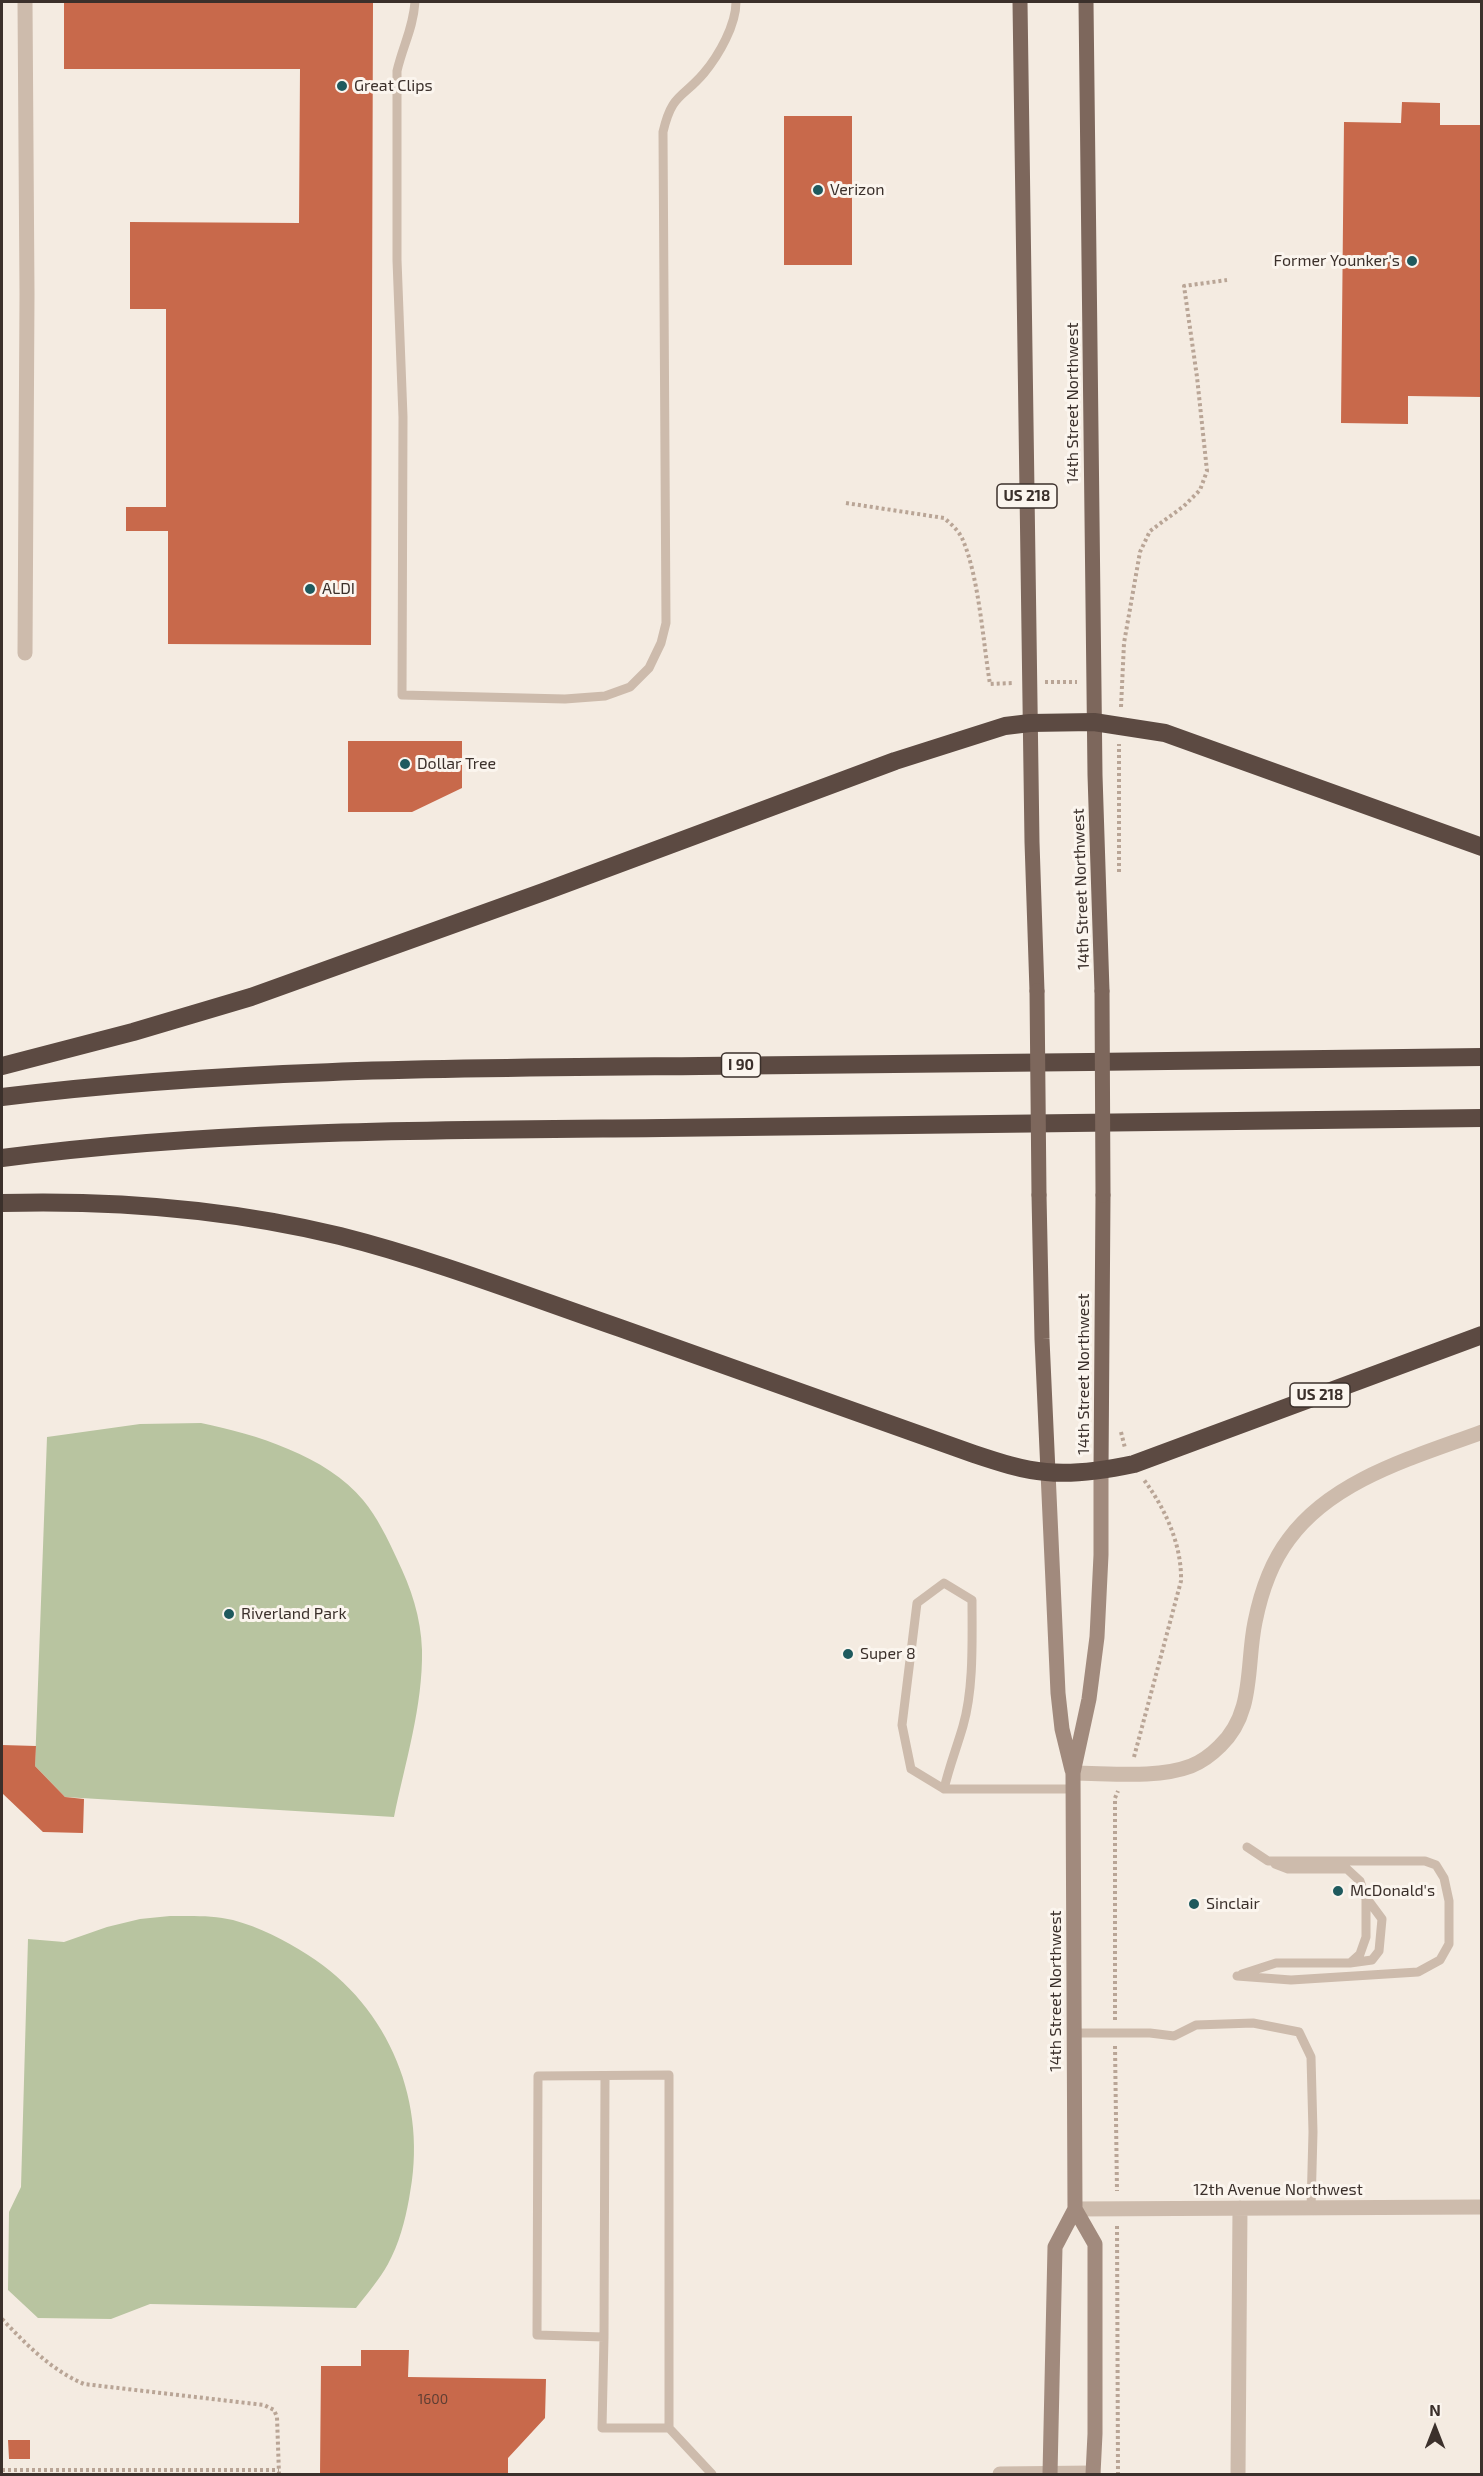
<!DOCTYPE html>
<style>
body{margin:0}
#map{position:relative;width:1483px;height:2476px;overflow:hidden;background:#f4ebe1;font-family:"Exo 2",sans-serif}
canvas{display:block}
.frame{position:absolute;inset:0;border:3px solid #3b302b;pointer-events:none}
.north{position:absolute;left:1405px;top:2398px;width:60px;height:60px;-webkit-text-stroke:4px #fbf5ee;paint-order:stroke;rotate:0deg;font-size:16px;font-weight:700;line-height:24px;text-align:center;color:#3b302b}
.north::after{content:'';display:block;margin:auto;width:21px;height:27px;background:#3b302b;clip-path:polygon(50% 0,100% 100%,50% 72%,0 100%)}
</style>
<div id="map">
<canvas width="1483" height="2476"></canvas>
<div class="frame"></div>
<div class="north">N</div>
</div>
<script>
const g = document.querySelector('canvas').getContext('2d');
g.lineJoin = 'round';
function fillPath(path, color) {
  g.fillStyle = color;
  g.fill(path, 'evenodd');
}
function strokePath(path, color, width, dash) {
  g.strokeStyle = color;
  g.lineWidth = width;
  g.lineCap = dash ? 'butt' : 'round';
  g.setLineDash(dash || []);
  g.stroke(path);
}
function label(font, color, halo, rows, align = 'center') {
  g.font = font + ' "Exo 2",sans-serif';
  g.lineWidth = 6;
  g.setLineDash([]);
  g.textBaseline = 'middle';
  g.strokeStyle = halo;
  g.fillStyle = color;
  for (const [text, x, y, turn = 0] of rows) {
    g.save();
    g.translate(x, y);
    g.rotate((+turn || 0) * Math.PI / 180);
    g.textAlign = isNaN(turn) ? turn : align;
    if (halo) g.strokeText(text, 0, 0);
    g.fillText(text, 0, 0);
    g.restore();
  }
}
const green = new Path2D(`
 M 201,1423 C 255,1434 327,1456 363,1500 C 377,1517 388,1539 397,1559 C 411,1588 421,1617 422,1650 C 423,1706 405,1763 394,1817 L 65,1797 L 35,1766 L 47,1437 L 140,1424 Z
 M 170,1916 C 191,1916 213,1915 233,1920 C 259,1927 285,1940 308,1955 C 390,2007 429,2104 409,2199 C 405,2221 399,2244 388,2264 C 379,2280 367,2294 356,2308 L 150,2304 L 111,2319 L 38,2318 L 8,2290 L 9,2212 L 21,2187 L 28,1939 L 64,1942 L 107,1927 L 140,1919 Z`);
const building = new Path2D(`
 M 64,2 L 373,2 L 371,645 L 168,644 L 168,531 L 126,531 L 126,507 L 166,507 L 166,309 L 130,309 L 130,222 L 299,223 L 300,69 L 64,69 Z
 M 1402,102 L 1440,103 L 1440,125 L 1482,125 L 1482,397 L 1408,396 L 1408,424 L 1341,423 L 1344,122 L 1401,123 Z
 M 784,116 L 852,116 L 852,265 L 784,265 Z
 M 348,741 L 462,741 L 462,788 L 412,812 L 348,812 Z
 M 2,1745 L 36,1746 L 35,1766 L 65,1797 L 84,1799 L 83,1833 L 43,1832 L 2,1793 Z
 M 361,2350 L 409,2350 L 408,2377 L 546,2379 L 545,2418 L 508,2458 L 508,2475 L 320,2475 L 321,2366 L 361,2366 Z
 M 8,2440 L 30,2440 L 30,2459 L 9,2459 Z`);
const path = new Path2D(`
 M 846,503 L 944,518 C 951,524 958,530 962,538 C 979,576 983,642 990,684 L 1014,683
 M 1045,682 L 1077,682
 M 1121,707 L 1124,643 L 1140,552 L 1150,531 L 1184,506 L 1200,490 L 1207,471 L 1197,377 L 1184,286 L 1227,280
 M 1119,872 L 1119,744
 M 1121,1432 L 1125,1448
 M 1134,1757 L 1181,1581 C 1182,1545 1165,1508 1144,1480
 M 1115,2020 L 1115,1798 L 1118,1791
 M 1115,2046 L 1117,2191
 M 1117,2226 L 1118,2474
 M 2,2319 C 27,2345 51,2370 84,2384 L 264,2405 L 274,2410 L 277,2417 L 279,2474
 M 2,2470 L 279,2470`);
const service = new Path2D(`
 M 415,2 C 413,29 403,45 397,71 L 397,260 L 403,417 L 402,695 L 565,699 L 605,696 L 630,687 L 649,668 L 661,643 L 666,623 L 663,132 C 672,93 682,99 704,73 C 719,55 736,25 736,2
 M 944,1789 C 949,1767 957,1747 963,1726 C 974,1688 972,1639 972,1600 L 944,1583 L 917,1603 L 902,1725 L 911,1769 L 944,1789 L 1072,1789
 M 1350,1963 L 1372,1960 L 1379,1951 L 1382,1919 L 1365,1896
 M 1242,1974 L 1276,1963 L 1350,1963 L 1360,1954 L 1366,1937 L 1366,1899 L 1360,1881 L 1347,1869 L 1288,1869 L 1275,1864
 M 1237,1976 L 1291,1980 L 1418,1972 L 1440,1960 L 1449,1944 L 1449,1901 L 1444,1878 L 1436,1865 L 1425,1861 L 1268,1861 L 1247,1847
 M 1074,2033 L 1150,2033 L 1174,2036 L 1196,2025 L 1253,2023 L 1299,2032 L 1311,2057 L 1313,2132 L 1311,2208
 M 604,2337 L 605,2076
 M 669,2428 L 669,2075 L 538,2076 L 537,2335 L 604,2337 L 602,2428 L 669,2428 L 712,2474`);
const minor = new Path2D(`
 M 25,2 L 27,294 L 25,653
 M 1075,2209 L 1482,2207
 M 1000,2474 L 1093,2473
 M 1238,2474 L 1240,2208`);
const tertiary = new Path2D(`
 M 1073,1773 C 1108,1773 1157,1779 1191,1766 C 1201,1762 1212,1754 1220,1746 C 1255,1713 1246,1665 1255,1622 C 1261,1592 1270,1564 1289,1539 C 1333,1479 1415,1457 1482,1432`);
const secondary = new Path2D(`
 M 1048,1472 L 1058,1693 L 1062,1729 L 1072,1770
 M 1075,2209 L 1095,2244 L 1095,2434 L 1093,2474
 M 1050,2474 L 1055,2247 L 1075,2209 L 1073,1773 L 1089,1699 L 1097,1637 L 1101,1555 L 1101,1470`);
const primary = new Path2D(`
 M 1020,2 L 1032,842 L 1037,991
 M 1086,2 L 1095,775 L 1102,991
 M 1039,1195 L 1042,1339 L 1048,1472
 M 1101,1470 L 1103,1195`);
const motorway = new Path2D(`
 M 2,1066 L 133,1032 L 251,997 L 546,891 L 895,761 L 1005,726 L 1030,723 L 1094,722 L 1165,733 L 1482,847
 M 2,1097 C 234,1068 467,1068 700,1066 C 961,1063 1221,1061 1482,1057
 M 2,1158 C 221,1129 442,1130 663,1128 C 936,1124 1209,1121 1482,1118
 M 2,1203 C 115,1200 229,1209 340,1236 C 435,1260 527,1296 620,1328 C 738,1370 856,1412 974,1454 C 998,1462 1022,1470 1046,1472 C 1075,1475 1106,1470 1134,1464 L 1482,1335`);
const primaryBridge = new Path2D(`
 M 1037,991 L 1039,1195
 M 1102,991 L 1103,1195`);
const markers = [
 [342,86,6,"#1f5a5e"],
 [818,190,6,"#1f5a5e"],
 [1412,261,6,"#1f5a5e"],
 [310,589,6,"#1f5a5e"],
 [405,764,6,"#1f5a5e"],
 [229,1614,6,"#1f5a5e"],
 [848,1654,6,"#1f5a5e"],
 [1338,1891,6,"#1f5a5e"],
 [1194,1904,6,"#1f5a5e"]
];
const numberNames = [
 ["1600",433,2399]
];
const shields = [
 [1027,496,60],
 [741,1065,39],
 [1320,1395,60]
];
const shieldNames = [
 ["US 218",1027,496],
 ["I 90",741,1065],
 ["US 218",1320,1395]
];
const poiNames = [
 ["Great Clips",354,86],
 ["Verizon",830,190],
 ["Former Younker's",1400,261,"right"],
 ["ALDI",322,589],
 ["Dollar Tree",417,764],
 ["Riverland Park",241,1614],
 ["Super 8",860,1654],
 ["McDonald's",1350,1891],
 ["Sinclair",1206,1904]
];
const streetNames = [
 ["14th Street Northwest",1073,403,-90],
 ["14th Street Northwest",1081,889,-92],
 ["14th Street Northwest",1084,1374,-90],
 ["14th Street Northwest",1056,1991,-90],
 ["12th Avenue Northwest",1278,2190]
];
fillPath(green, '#b8c4a0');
fillPath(building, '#c8694b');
strokePath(path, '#b9a596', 4, [3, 3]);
strokePath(service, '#cdbbac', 9);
strokePath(minor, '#cdbbac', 15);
strokePath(tertiary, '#cdbbac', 15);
strokePath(secondary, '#a18a7d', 15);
strokePath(primary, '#7d675c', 15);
strokePath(motorway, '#5c4a42', 18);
strokePath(primaryBridge, '#7d675c', 15);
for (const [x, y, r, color] of markers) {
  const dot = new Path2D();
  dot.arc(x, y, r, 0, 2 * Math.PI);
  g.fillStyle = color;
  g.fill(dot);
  strokePath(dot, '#fbf5ee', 2);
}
label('14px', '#5e3e33', null, numberNames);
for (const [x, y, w] of shields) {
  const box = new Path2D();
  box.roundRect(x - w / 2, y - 12, w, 24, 4.5);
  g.fillStyle = '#fbf5ee';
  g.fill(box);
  strokePath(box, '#3b302b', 1.5);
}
label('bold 15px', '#3b302b', null, shieldNames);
label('16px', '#3b302b', '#fbf5ee', poiNames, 'left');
label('16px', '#3b302b', '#fbf5ee', streetNames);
</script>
